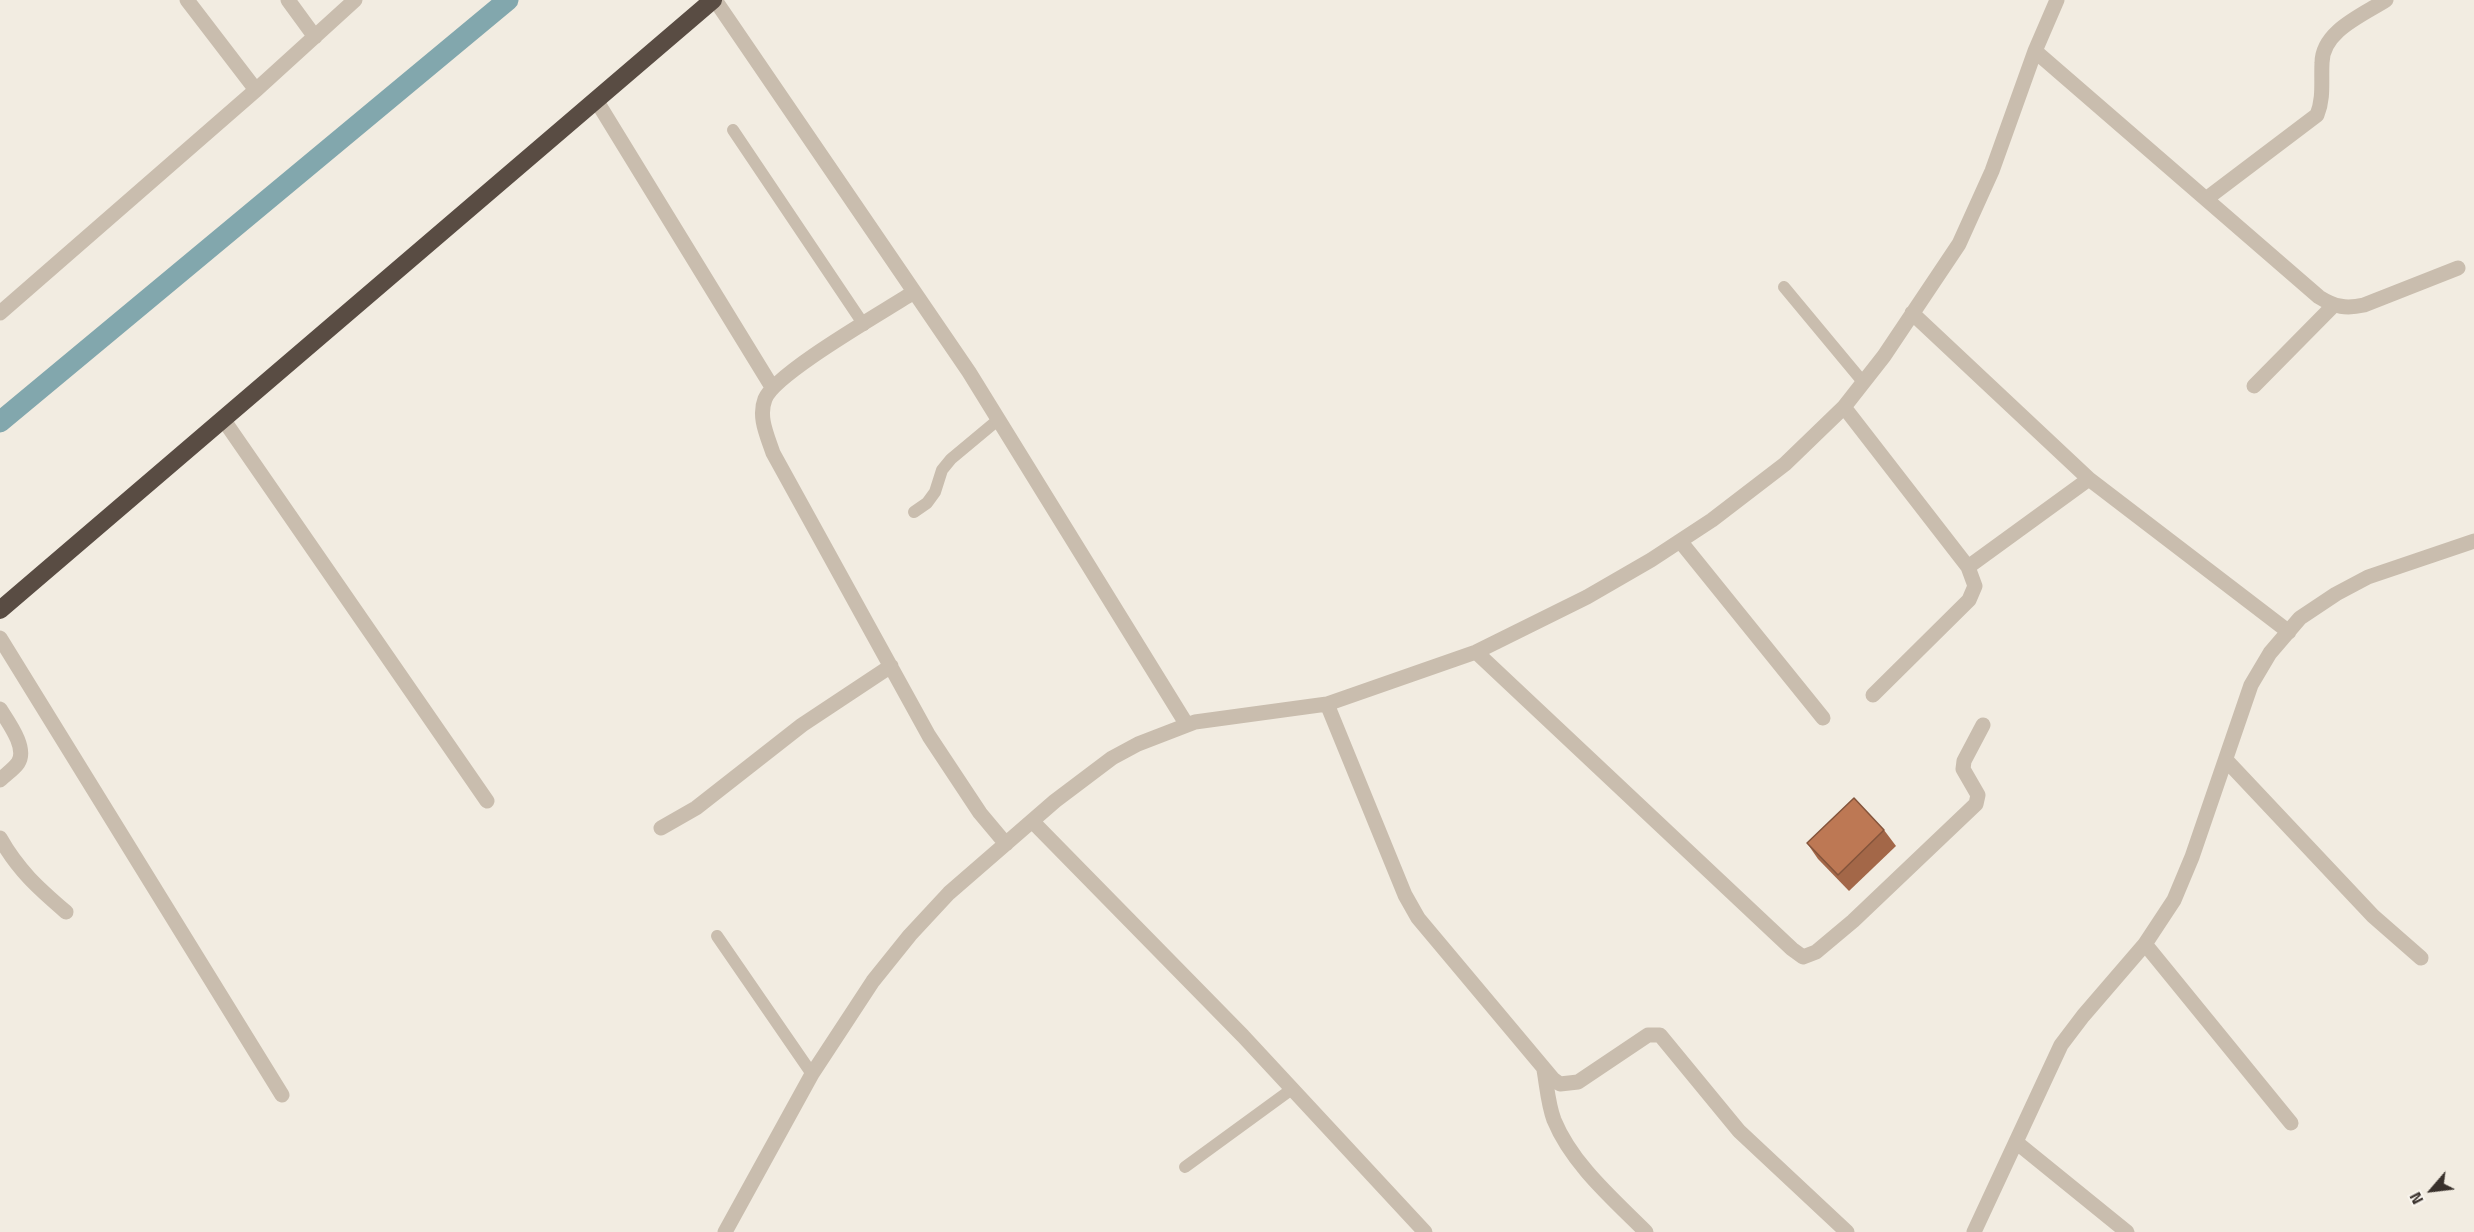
<!DOCTYPE html>
<style>
body{margin:0}
#map{position:relative;width:2474px;height:1232px;overflow:hidden;background:#f2ece1;font-family:"Titillium Web",sans-serif}
canvas{display:block}
.north{position:absolute;left:2402px;top:1160px;width:60px;height:60px;-webkit-text-stroke:4px #f9f5ee;paint-order:stroke;rotate:242deg;font-size:16px;font-weight:700;line-height:24px;text-align:center;color:#39312c}
.north::after{content:'';display:block;margin:auto;width:21px;height:27px;background:#39312c;clip-path:polygon(50% 0,100% 100%,50% 72%,0 100%)}
</style>
<div id="map">
<canvas width="2474" height="1232"></canvas>
<div class="north">N</div>
</div>
<script>
const g = document.querySelector('canvas').getContext('2d');
g.lineJoin = 'round';
function strokePath(path, color, width, dash) {
  g.strokeStyle = color;
  g.lineWidth = width;
  g.lineCap = dash ? 'butt' : 'round';
  g.setLineDash(dash || []);
  g.stroke(path);
}
function fillPath(path, color) {
  g.fillStyle = color;
  g.fill(path, 'evenodd');
}
const canal = new Path2D(`
 M 0,422 L 508,0`);
const lane = new Path2D(`
 M 733,130 L 864,325
 M 1784,287 L 1863,382
 M 914,512 L 927,503 L 935,492 L 942,470 L 951,459 L 999,419
 M 717,936 L 812,1074
 M 1185,1167 L 1292,1089`);
const street = new Path2D(`
 M 187,0 L 256,90
 M 288,0 L 315,37
 M 715,0 L 969,372 L 1187,725
 M 2035,51 L 2319,297 C 2335,307 2346,309 2364,305 L 2458,268
 M 596,100 L 772,387
 M 2206,199 L 2317,115 C 2324,98 2321,81 2322,63 C 2322,31 2363,15 2386,0
 M 914,292 C 885,311 775,373 765,399 C 758,417 767,435 773,453 L 929,736 L 980,813 L 1006,844
 M 0,313 L 256,90 L 355,0
 M 1912,313 L 2089,479 L 2289,632
 M 2254,386 L 2333,306
 M 1844,407 L 1968,567 L 2089,479
 M 223,419 L 487,801
 M 1680,541 L 1823,718
 M 0,638 L 282,1095
 M 1476,652 L 1792,949 L 1803,957 L 1816,952 L 1853,921 L 1976,804 L 1978,795 L 1963,769 L 1964,761 L 1983,725
 M 1873,695 L 1969,600 L 1975,586 L 1968,567
 M 1327,704 L 1405,895 L 1418,918 L 1553,1079 L 1560,1084 L 1578,1082 L 1648,1035 L 1660,1035 L 1739,1131 L 1847,1232
 M 0,709 C 8,722 28,748 18,763 C 14,769 6,774 0,780
 M 2226,760 L 2373,916 L 2421,958
 M 1032,821 L 1243,1036 L 1425,1232
 M 661,828 L 696,808 L 802,725 L 891,666
 M 0,838 C 18,870 38,888 66,912
 M 2145,944 L 2291,1123
 M 1544,1070 C 1547,1087 1548,1104 1554,1120 C 1572,1164 1613,1199 1646,1232
 M 2016,1142 L 2127,1232
 M 725,1232 L 812,1074 L 873,981 L 910,935 L 949,893 L 1055,801 L 1112,758 L 1138,744 L 1195,722 L 1327,704 L 1476,652 L 1587,597 L 1651,560 L 1712,520 L 1785,464 L 1844,407 L 1884,356 L 1959,244 L 1992,171 L 2035,51 L 2057,0
 M 1974,1232 L 2061,1045 L 2083,1016 L 2145,944 L 2174,900 L 2192,857 L 2251,685 L 2270,653 L 2300,618 L 2336,594 L 2368,577 L 2474,541`);
const highway = new Path2D(`
 M 0,610 L 713,0`);
const wall = new Path2D(`
 M 1884,830 L 1896,846 L 1849,891 L 1818,859 L 1807,843 Z`);
const building = new Path2D(`
 M 1854,798 L 1884,830 L 1838,875 L 1807,843 Z`);
strokePath(canal, '#82a7ad', 21);
strokePath(lane, '#c9bdae', 12);
strokePath(street, '#c9bdae', 15);
strokePath(highway, '#594c43', 18);
fillPath(wall, '#a36748');
fillPath(building, '#bd7854');
strokePath(building, '#84543b', 1.5);
</script>
